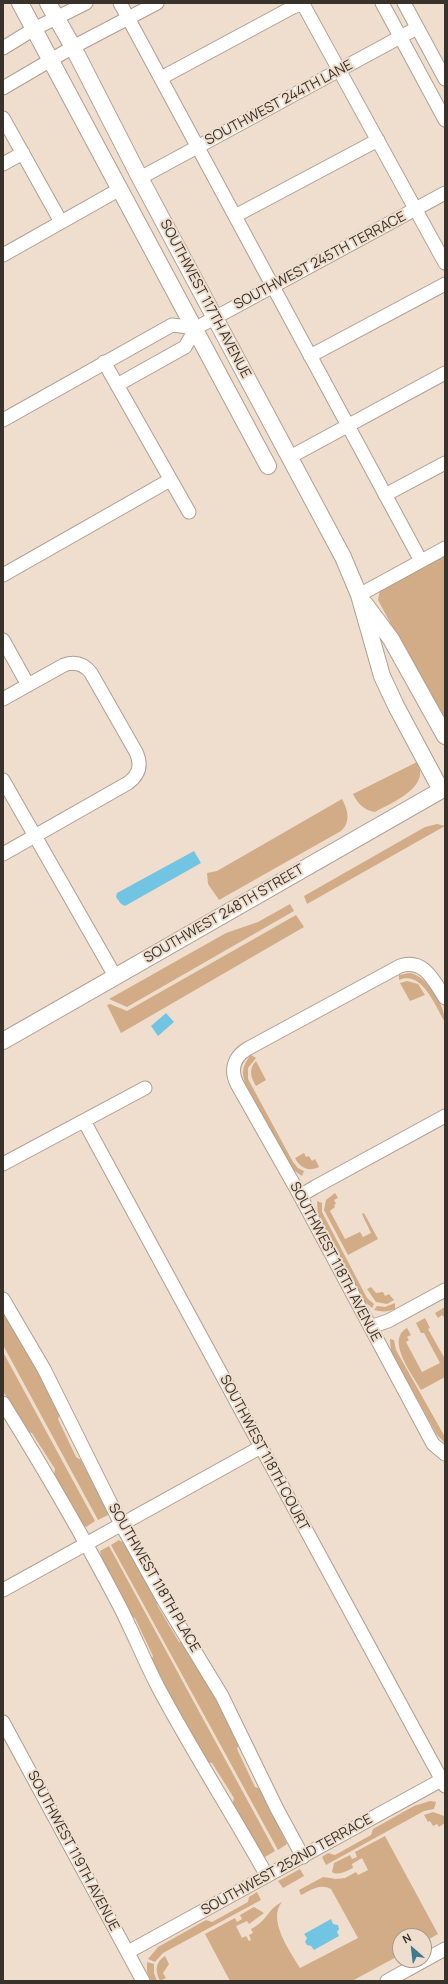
<!DOCTYPE html>
<style>
body{margin:0}
#map{position:relative;width:448px;height:1984px;overflow:hidden;background:#efdecd;font-family:Manrope,sans-serif}
canvas{display:block}
.frame{position:absolute;inset:0;border:4px solid #38322b;pointer-events:none}
.north{position:absolute;left:392px;top:1928px;width:40px;height:40px;box-sizing:border-box;background:#efdecd;border:1px solid #a6998c;border-radius:50%;rotate:332deg;font-size:11px;font-weight:700;line-height:16px;text-align:center;color:#38322b}
.north::after{content:'';display:block;margin:auto;width:14px;height:18px;background:#3c7a8f;clip-path:polygon(50% 0,100% 100%,50% 72%,0 100%)}
</style>
<div id="map">
<canvas width="448" height="1984"></canvas>
<div class="frame"></div>
<div class="north">N</div>
</div>
<script>
const g = document.querySelector('canvas').getContext('2d');
g.lineJoin = 'round';
function fillPath(path, color) {
  g.fillStyle = color;
  g.fill(path, 'evenodd');
}
function strokePath(path, color, width, dash) {
  g.strokeStyle = color;
  g.lineWidth = width;
  g.lineCap = dash ? 'butt' : 'round';
  g.setLineDash(dash || []);
  g.stroke(path);
}
function label(font, color, halo, rows, align = 'center') {
  g.font = font + ' Manrope,sans-serif';
  g.lineWidth = 4;
  g.setLineDash([]);
  g.textBaseline = 'middle';
  g.strokeStyle = halo;
  g.fillStyle = color;
  for (const [text, x, y, turn = 0] of rows) {
    g.save();
    g.translate(x, y);
    g.rotate((+turn || 0) * Math.PI / 180);
    g.textAlign = isNaN(turn) ? turn : align;
    if (halo) g.strokeText(text, 0, 0);
    g.fillText(text, 0, 0);
    g.restore();
  }
}
const green = new Path2D(`
 M 445,552 L 445,725 L 378,600 L 380,589 Z
 M 417,762 C 432,787 391,803 375,812 C 365,811 357,803 353,794 Z
 M 342,799 C 348,810 351,822 341,831 L 219,900 L 208,884 L 207,873 L 217,871 Z
 M 437,824 L 445,826 L 307,904 L 304,896 L 425,827 Z
 M 290,904 L 294,911 L 127,1007 L 109,999 L 226,933 L 258,922 Z
 M 296,915 L 304,927 L 121,1033 L 107,1005 L 110,1004 L 127,1011 Z
 M 410,973 C 427,976 445,1005 445,1022 C 435,1006 422,970 399,980 L 399,975 Z
 M 407,981 L 418,984 L 425,995 L 410,1001 L 400,983 Z
 M 251,1055 L 256,1058 L 248,1068 L 248,1079 L 293,1162 L 298,1168 L 304,1171 L 302,1176 L 292,1169 L 245,1083 C 241,1072 243,1064 251,1055 Z
 M 256,1061 L 266,1080 L 256,1086 C 251,1078 248,1069 256,1061 Z
 M 304,1153 L 306,1157 L 309,1156 L 312,1161 L 315,1159 L 319,1167 C 309,1172 300,1168 295,1158 Z
 M 335,1193 L 338,1198 L 334,1200 L 336,1204 L 334,1205 L 335,1207 L 330,1211 L 345,1239 L 360,1232 L 363,1237 L 371,1233 L 362,1214 L 364,1213 L 378,1239 L 348,1255 L 324,1210 L 326,1200 Z
 M 317,1201 L 322,1203 L 322,1212 L 367,1298 L 374,1304 L 372,1308 L 364,1301 L 318,1216 Z
 M 371,1287 L 376,1293 L 383,1292 L 385,1296 L 389,1294 L 394,1300 L 387,1304 L 376,1302 L 367,1289 Z
 M 395,1303 L 395,1309 C 388,1312 382,1312 374,1310 L 377,1306 L 385,1307 Z
 M 445,1307 L 445,1318 L 442,1315 L 438,1318 L 435,1313 Z
 M 3,1313 L 5,1313 L 31,1357 L 60,1414 L 58,1419 L 76,1457 L 81,1460 L 107,1510 L 108,1515 L 98,1520 L 3,1345 Z
 M 425,1318 L 430,1328 L 428,1329 L 445,1359 L 445,1377 L 421,1390 C 413,1375 385,1340 407,1328 L 411,1335 L 407,1337 L 409,1340 L 406,1342 L 422,1372 L 440,1363 L 424,1333 L 421,1333 L 416,1323 Z
 M 390,1339 L 394,1340 L 396,1350 L 445,1437 L 445,1443 L 437,1435 L 391,1351 Z
 M 3,1352 L 95,1521 L 86,1527 L 80,1522 L 54,1475 L 55,1469 L 32,1433 L 27,1432 L 3,1391 Z
 M 119,1540 L 127,1545 L 158,1601 L 157,1605 L 179,1642 L 185,1643 L 209,1685 L 239,1744 L 237,1749 L 255,1787 L 261,1789 L 287,1844 L 278,1850 L 111,1545 Z
 M 109,1546 L 275,1851 L 265,1857 L 260,1852 L 233,1803 L 234,1798 L 212,1763 L 207,1762 L 151,1661 L 153,1656 L 135,1618 L 131,1616 L 101,1557 L 100,1551 Z
 M 430,1801 L 436,1802 L 434,1809 L 424,1811 L 326,1865 L 322,1857 L 328,1853 L 335,1855 L 371,1835 L 373,1829 L 414,1806 Z
 M 433,1812 L 444,1816 L 445,1823 L 439,1827 L 437,1824 L 433,1826 L 430,1821 L 428,1822 L 424,1815 Z
 M 385,1836 L 438,1934 L 424,1942 L 424,1936 L 400,1936 L 400,1955 L 352,1981 L 230,1981 L 205,1934 L 235,1918 L 237,1922 L 242,1919 L 240,1915 L 254,1907 L 264,1913 L 249,1924 L 247,1921 L 236,1926 L 242,1938 L 246,1936 L 249,1941 L 251,1940 L 249,1935 L 253,1933 L 251,1929 C 269,1920 266,1910 282,1902 C 267,1920 290,1951 300,1968 L 358,1938 L 331,1889 C 320,1883 311,1890 301,1895 L 299,1890 L 323,1877 L 336,1879 L 345,1878 L 356,1872 L 358,1875 L 368,1870 L 362,1858 L 352,1864 L 353,1868 C 347,1871 338,1876 332,1872 L 334,1863 L 350,1855 L 352,1859 L 357,1857 L 355,1852 Z
 M 300,1869 L 304,1876 L 283,1888 L 278,1881 Z
 M 257,1892 L 261,1900 L 163,1953 L 155,1962 L 148,1959 L 158,1947 L 206,1920 L 212,1922 L 248,1902 L 249,1897 Z
 M 165,1956 L 169,1964 L 163,1973 L 166,1978 L 160,1981 C 155,1971 155,1962 165,1956 Z
 M 147,1962 L 154,1964 L 154,1973 L 157,1981 L 151,1981 L 147,1972 Z`);
const water = new Path2D(`
 M 194,851 L 201,863 L 125,906 L 121,904 L 116,897 L 117,893 Z
 M 166,1013 L 174,1022 L 158,1036 L 151,1026 Z
 M 331,1919 L 333,1924 L 338,1925 L 339,1929 L 337,1932 L 339,1936 L 314,1950 L 311,1946 L 307,1945 L 305,1942 L 307,1938 L 304,1934 Z`);
const minor = new Path2D(`
 M 120,3 L 421,561
 M 382,3 L 445,120
 M 404,3 L 445,79
 M 3,48 L 34,29 L 86,3
 M 161,78 L 293,7 L 299,5 L 304,6 L 445,263
 M 3,88 L 73,47 L 157,3
 M 3,118 L 61,222
 M 3,164 L 23,153
 M 140,178 L 417,28
 M 235,216 L 378,140
 M 3,255 L 120,189
 M 196,328 L 445,193
 M 310,356 L 445,284
 M 104,362 L 189,512
 M 117,385 L 185,347 L 196,328
 M 3,420 L 172,325 L 196,328
 M 290,457 L 445,373
 M 385,495 L 445,463
 M 3,575 L 170,480
 M 359,595 L 445,548
 M 3,640 L 28,685
 M 3,699 L 64,665 C 75,661 84,664 91,673 L 136,752 C 142,765 139,775 128,783 L 3,854
 M 3,780 L 115,976
 M 445,998 C 434,981 424,958 400,966 L 247,1049 C 234,1057 230,1070 237,1084 L 297,1190 L 433,1444 L 445,1454
 M 84,1121 L 445,1786
 M 3,1164 L 145,1088
 M 300,1196 L 315,1187 L 445,1116
 M 3,1299 L 44,1369 L 121,1524 L 163,1599 L 222,1696 L 277,1809 L 303,1857
 M 370,1327 L 388,1321 L 445,1290
 M 3,1403 C 44,1469 83,1536 119,1605 C 133,1632 144,1660 158,1687 C 192,1751 232,1813 267,1876
 M 3,1590 L 261,1447
 M 3,1722 L 143,1981
 M 128,1952 L 445,1778
 M 387,1981 L 445,1949`);
const tertiary = new Path2D(`
 M 20,3 L 268,466
 M 48,3 L 73,47 L 140,178 L 343,557 L 359,595 L 382,676 L 396,706 L 441,790
 M 365,604 L 391,639 L 445,736
 M 3,1041 L 445,788`);
const streetNames = [
 ["SOUTHWEST 244TH LANE",279,103,-28],
 ["SOUTHWEST 245TH TERRACE",320,261,-28],
 ["SOUTHWEST 117TH AVENUE",205,299,62],
 ["SOUTHWEST 248TH STREET",224,914,-30],
 ["SOUTHWEST 118TH AVENUE",335,1262,62],
 ["SOUTHWEST 118TH COURT",264,1453,62],
 ["SOUTHWEST 118TH PLACE",154,1578,60],
 ["SOUTHWEST 119TH AVENUE",73,1851,62],
 ["SOUTHWEST 252ND TERRACE",287,1865,-29]
];
fillPath(green, '#d2ac86');
fillPath(water, '#72c5e2');
strokePath(minor, '#af9f8f', 15);
strokePath(tertiary, '#af9f8f', 18);
strokePath(minor, '#fff', 13);
strokePath(tertiary, '#fff', 16);
label('14px', '#38322b', '#efdecd', streetNames);
</script>
